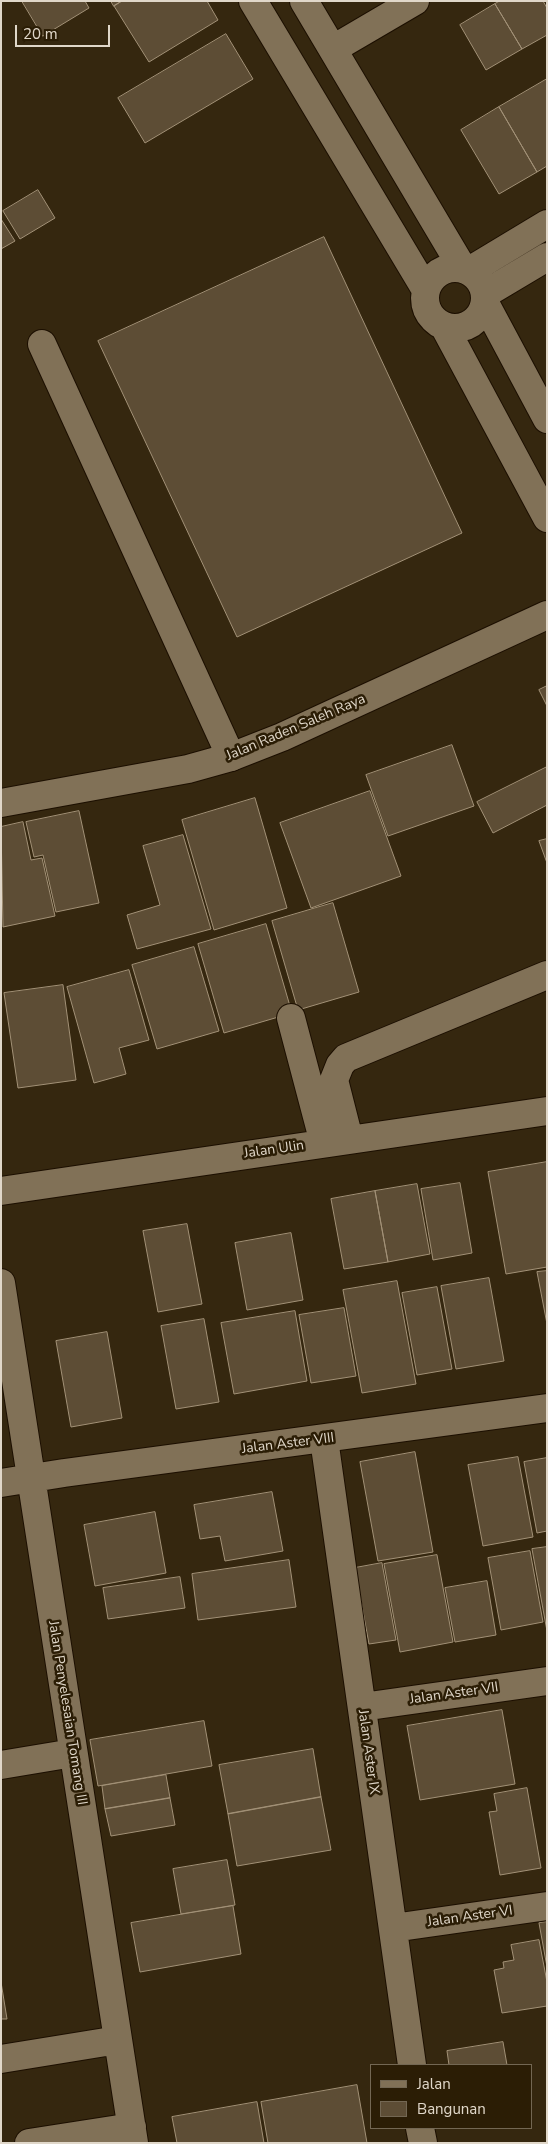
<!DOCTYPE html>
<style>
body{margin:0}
#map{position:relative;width:548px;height:2144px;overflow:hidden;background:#35270f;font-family:"Nunito Sans",sans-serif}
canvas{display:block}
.frame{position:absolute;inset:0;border:2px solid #e0d7c9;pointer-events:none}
.legend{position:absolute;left:370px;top:2064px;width:162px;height:65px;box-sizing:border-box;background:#2b1d05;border:1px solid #736753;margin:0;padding:6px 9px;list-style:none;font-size:15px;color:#e0d7c9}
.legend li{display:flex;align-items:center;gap:10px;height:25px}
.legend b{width:25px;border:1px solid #736753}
.scale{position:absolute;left:15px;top:25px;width:95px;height:22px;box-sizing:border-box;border:2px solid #e0d7c9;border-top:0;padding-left:6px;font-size:15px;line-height:18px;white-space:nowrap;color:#e0d7c9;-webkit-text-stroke:4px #2b1d05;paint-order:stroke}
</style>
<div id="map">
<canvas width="548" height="2144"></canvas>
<div class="frame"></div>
<ul class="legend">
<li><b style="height:6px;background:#817157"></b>Jalan</li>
<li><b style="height:14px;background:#5d4d35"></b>Bangunan</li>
</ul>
<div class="scale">20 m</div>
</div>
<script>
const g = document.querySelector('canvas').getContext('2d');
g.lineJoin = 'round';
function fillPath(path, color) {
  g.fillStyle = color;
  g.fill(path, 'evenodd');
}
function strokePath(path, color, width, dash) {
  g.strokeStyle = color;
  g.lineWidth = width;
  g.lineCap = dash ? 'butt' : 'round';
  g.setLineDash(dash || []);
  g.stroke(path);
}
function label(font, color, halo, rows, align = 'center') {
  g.font = font + ' "Nunito Sans",sans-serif';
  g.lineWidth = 5;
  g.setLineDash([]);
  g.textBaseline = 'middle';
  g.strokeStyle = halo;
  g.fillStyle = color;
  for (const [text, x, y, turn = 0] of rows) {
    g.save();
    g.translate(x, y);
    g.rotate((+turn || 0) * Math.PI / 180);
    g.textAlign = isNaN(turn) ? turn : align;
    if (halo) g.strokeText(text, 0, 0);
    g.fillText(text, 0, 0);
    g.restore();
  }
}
const building = new Path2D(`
 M 22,1 L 85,1 L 89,8 L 43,36 Z
 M 111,1 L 122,1 L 114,6 Z
 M 122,1 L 207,1 L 218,20 L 149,62 L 114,6 Z
 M 500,1 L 543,1 L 547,8 L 547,35 L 522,49 L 495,4 Z
 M 495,4 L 522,49 L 486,70 L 460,25 Z
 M 226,34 L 253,79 L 145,143 L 118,98 Z
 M 547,79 L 547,166 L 537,172 L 499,107 Z
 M 499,107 L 537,172 L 499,194 L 461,130 Z
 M 38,190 L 55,218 L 20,239 L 3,211 Z
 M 1,219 L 15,241 L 1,249 Z
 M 324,237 L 462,533 L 237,637 L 98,341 Z
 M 547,686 L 547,706 L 539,690 Z
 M 452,745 L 474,806 L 388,836 L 366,775 Z
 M 547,767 L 547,805 L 493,833 L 477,802 Z
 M 370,791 L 401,876 L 311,908 L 280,823 Z
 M 255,798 L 287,908 L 214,930 L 182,820 Z
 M 79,811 L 99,903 L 56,912 L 43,855 L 34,857 L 26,822 Z
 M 23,822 L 31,860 L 42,858 L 55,916 L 3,927 L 1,827 Z
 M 183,835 L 211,929 L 137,949 L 127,915 L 160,905 L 143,846 Z
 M 547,839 L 547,863 L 539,841 Z
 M 333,903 L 359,992 L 298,1010 L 272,921 Z
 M 266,924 L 292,1013 L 224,1033 L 198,944 Z
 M 194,947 L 219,1031 L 157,1049 L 132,965 Z
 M 129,970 L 149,1040 L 119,1048 L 126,1074 L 94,1083 L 67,987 Z
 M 63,985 L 76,1080 L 18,1088 L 4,993 Z
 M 547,1162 L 547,1267 L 506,1274 L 488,1172 Z
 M 460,1183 L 472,1253 L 433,1260 L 421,1189 Z
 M 417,1184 L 430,1254 L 388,1262 L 375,1191 Z
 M 375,1191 L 388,1262 L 344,1269 L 331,1199 Z
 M 187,1224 L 202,1304 L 158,1312 L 143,1231 Z
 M 291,1233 L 303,1300 L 247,1310 L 235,1243 Z
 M 547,1271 L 547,1324 L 537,1272 Z
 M 489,1278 L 504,1361 L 456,1369 L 441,1286 Z
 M 397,1281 L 416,1384 L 362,1393 L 343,1290 Z
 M 437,1287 L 452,1369 L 417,1375 L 402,1293 Z
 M 344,1308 L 356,1376 L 311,1383 L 299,1315 Z
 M 295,1311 L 307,1381 L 234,1394 L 221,1323 Z
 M 204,1319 L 219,1402 L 176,1409 L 161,1326 Z
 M 107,1332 L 122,1418 L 71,1427 L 56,1341 Z
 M 415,1452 L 433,1552 L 378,1561 L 360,1462 Z
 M 518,1457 L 533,1537 L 483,1546 L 468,1465 Z
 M 547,1458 L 547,1531 L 537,1533 L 524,1462 Z
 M 272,1492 L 283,1551 L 225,1561 L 220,1536 L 200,1539 L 194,1505 Z
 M 155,1512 L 166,1573 L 95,1586 L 84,1525 Z
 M 547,1547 L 547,1631 L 532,1549 Z
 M 530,1551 L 543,1622 L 501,1630 L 488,1558 Z
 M 437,1555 L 453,1642 L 400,1652 L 384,1564 Z
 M 289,1560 L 296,1607 L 198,1620 L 192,1574 Z
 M 382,1563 L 396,1640 L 369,1644 L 355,1568 Z
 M 180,1577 L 185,1608 L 108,1619 L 103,1588 Z
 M 487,1581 L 496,1635 L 455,1642 L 445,1588 Z
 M 502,1710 L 515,1784 L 420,1800 L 407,1726 Z
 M 204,1721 L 212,1766 L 98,1786 L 90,1740 Z
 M 313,1749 L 321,1797 L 228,1814 L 219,1765 Z
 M 166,1775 L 170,1798 L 105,1809 L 102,1786 Z
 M 527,1788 L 541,1868 L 500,1875 L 489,1812 L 497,1811 L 494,1794 Z
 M 321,1797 L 331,1850 L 237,1866 L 228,1814 Z
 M 170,1798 L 175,1825 L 111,1836 L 105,1809 Z
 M 227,1860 L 235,1905 L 181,1914 L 173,1869 Z
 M 233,1906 L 241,1954 L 140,1972 L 131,1923 Z
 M 547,1922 L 547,1967 L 539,1923 Z
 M 539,1940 L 547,1982 L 547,2006 L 502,2013 L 494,1970 L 504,1968 L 503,1962 L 514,1960 L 511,1945 Z
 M 1,1982 L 7,2019 L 1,2019 Z
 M 503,2042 L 507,2065 L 449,2065 L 447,2051 Z
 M 357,2085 L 367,2143 L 268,2143 L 261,2102 Z
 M 257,2102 L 264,2143 L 177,2143 L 172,2117 Z`);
const minor = new Path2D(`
 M 253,1 L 426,290
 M 304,1 L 463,269
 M 333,49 L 415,1
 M425 298a30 30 0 1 1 60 0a30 30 0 1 1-60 0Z
 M 469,271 L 547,224
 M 485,294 L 547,257
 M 485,303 L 547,419
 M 444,326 L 547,518
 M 42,344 L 231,757
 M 291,1018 L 324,1143
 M 349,1139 L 334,1080 L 340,1065 L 346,1058 L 547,975
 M 1,1191 L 547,1111
 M 1,1283 L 134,2143
 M 324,1439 L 412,2065
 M 1,1483 L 64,1473 L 547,1408
 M 362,1707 L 547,1681
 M 1,1765 L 73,1753
 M 393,1928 L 547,1906
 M 1,2059 L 118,2040
 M 420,2128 L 423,2143
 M 29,2143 L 132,2127`);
const secondary = new Path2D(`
 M 1,803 L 188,769 L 231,757 L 282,737 L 547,615`);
const streetNames = [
 ["Jalan Raden Saleh Raya",296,728,-23],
 ["Jalan Ulin",274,1150,-8],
 ["Jalan Aster VIII",288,1444,-7],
 ["Jalan Aster VII",454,1694,-8],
 ["Jalan Penyelesaian Tomang III",67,1713,81],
 ["Jalan Aster IX",368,1752,82],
 ["Jalan Aster VI",470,1917,-8]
];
fillPath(building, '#5d4d35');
strokePath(building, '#a29177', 1);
strokePath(minor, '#1c0f00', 30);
strokePath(secondary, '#1c0f00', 30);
strokePath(minor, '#817157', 28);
strokePath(secondary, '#817157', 28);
label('14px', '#e0d7c9', '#2b1d05', streetNames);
</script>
